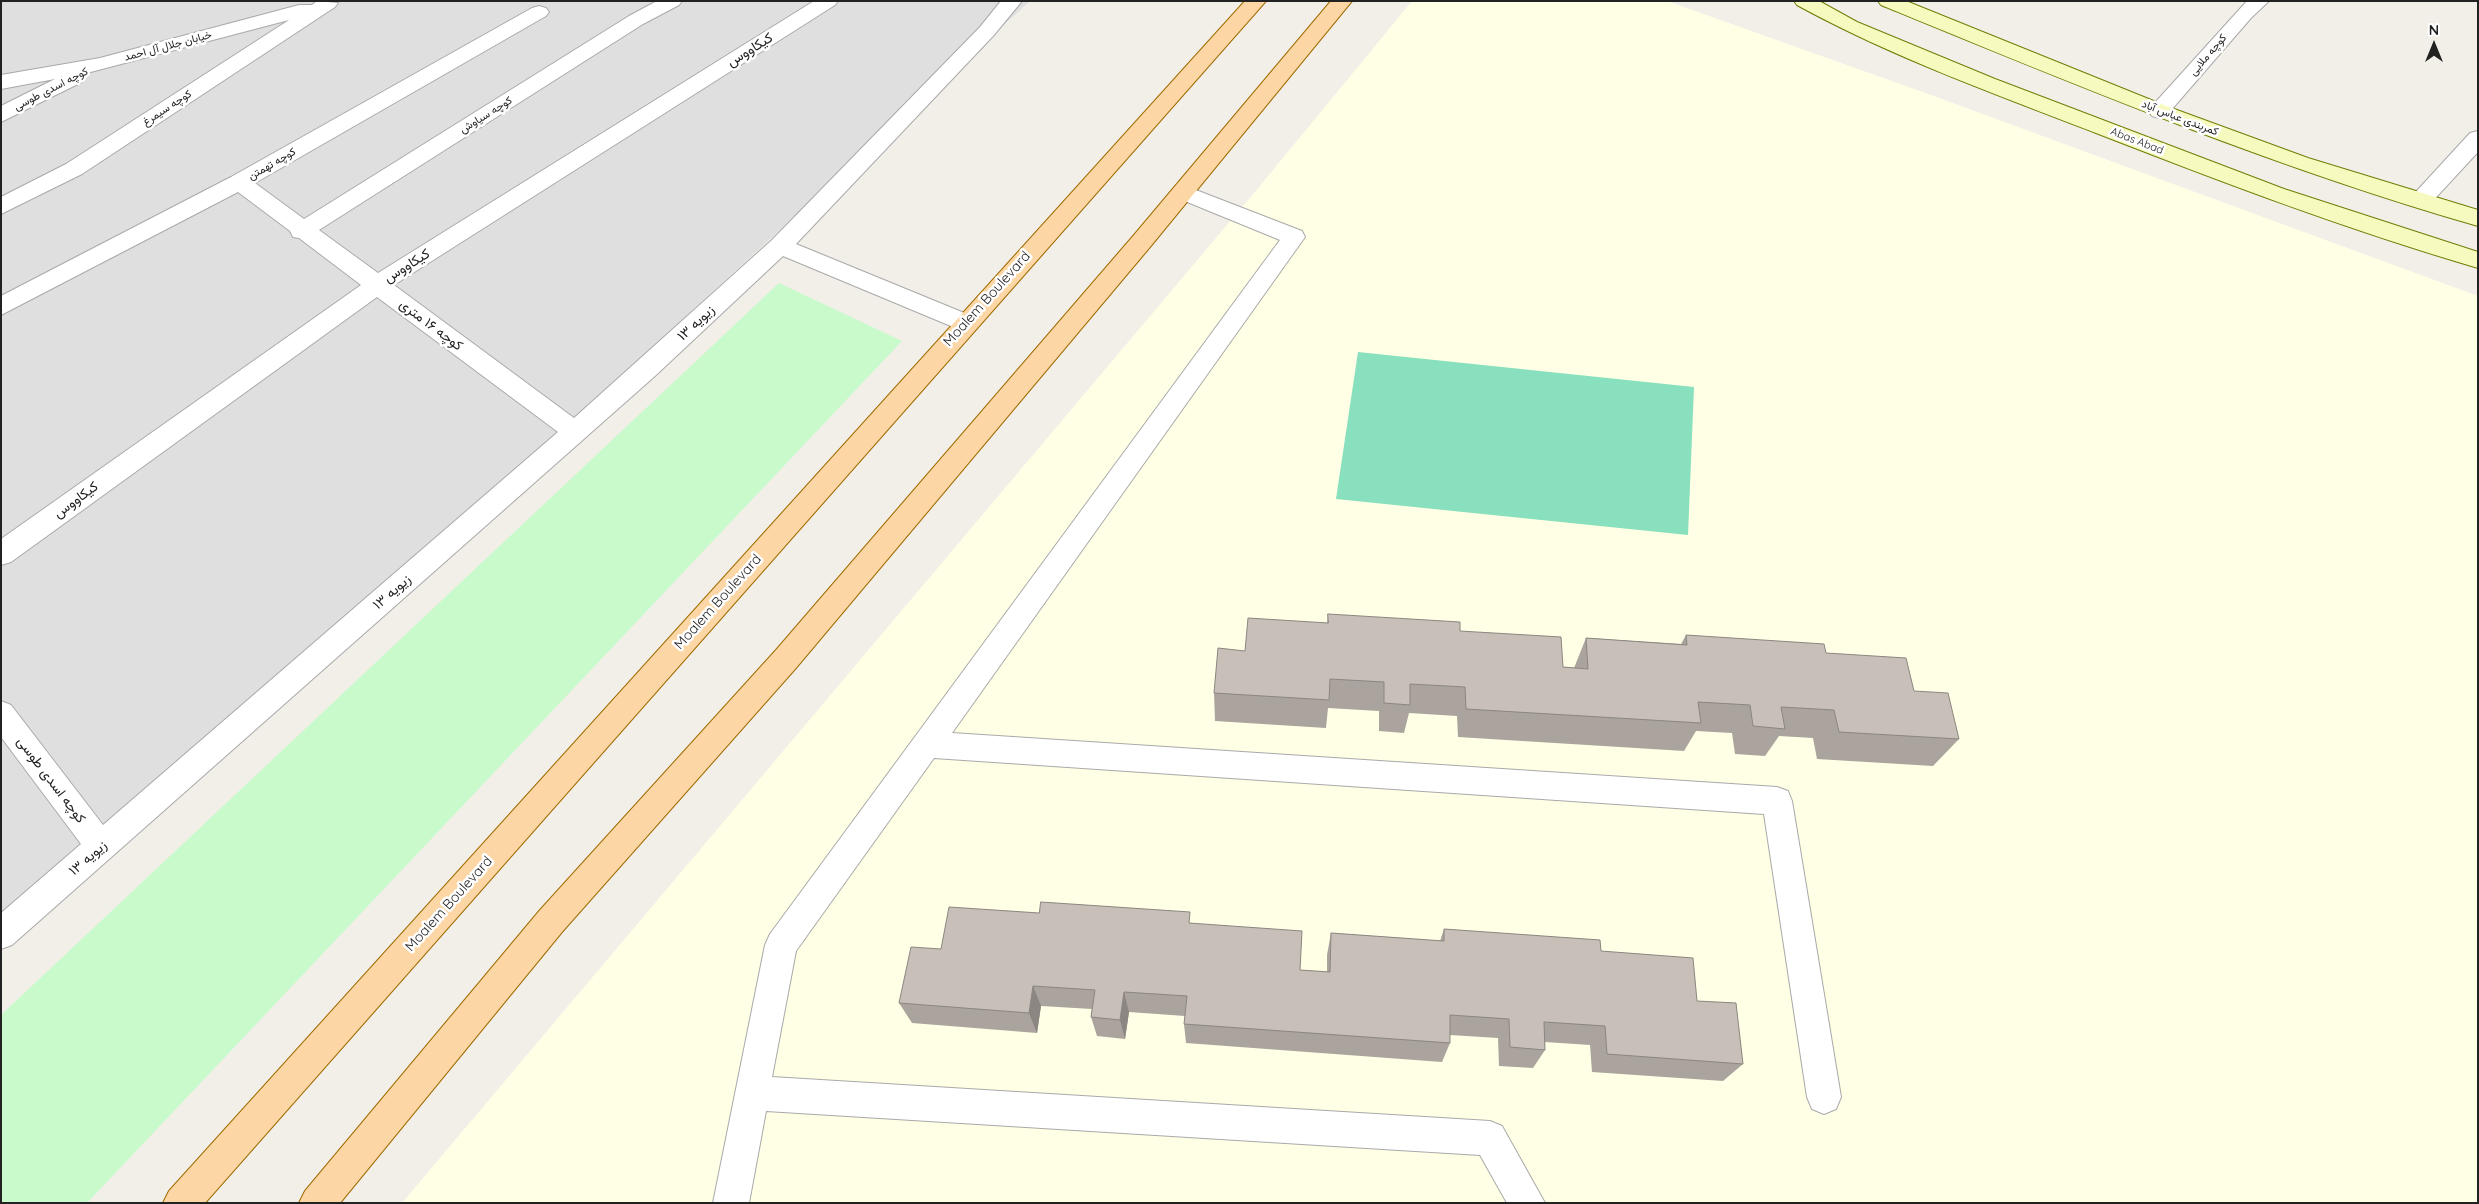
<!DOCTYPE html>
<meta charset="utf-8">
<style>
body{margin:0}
#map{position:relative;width:2479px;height:1204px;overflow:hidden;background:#f2efe9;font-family:Quicksand,sans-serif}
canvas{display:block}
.frame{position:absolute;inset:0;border:2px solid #222;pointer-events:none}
.north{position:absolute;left:2409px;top:20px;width:50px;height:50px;-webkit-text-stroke:4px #fff;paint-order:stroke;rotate:0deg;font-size:14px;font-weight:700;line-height:20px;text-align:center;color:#222}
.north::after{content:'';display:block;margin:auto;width:18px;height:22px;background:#222;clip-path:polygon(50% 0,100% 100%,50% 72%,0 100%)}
</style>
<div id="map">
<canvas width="2479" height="1204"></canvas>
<div class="frame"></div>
<div class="north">N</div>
</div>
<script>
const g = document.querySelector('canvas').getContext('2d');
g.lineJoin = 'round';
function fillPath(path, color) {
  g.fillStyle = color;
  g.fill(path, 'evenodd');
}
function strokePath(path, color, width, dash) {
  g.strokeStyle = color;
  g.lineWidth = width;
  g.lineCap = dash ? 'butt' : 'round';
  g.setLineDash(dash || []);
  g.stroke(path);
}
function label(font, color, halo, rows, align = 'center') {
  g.font = font + ' Quicksand,Vazirmatn,sans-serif';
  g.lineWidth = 5;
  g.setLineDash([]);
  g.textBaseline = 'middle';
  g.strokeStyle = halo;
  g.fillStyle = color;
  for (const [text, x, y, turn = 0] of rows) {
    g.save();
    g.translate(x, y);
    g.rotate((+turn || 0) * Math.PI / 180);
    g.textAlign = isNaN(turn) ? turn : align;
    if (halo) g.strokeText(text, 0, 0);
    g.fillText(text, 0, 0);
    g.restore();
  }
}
const residential = new Path2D(`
 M 1,1 L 1030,1 L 1,943 Z`);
const education = new Path2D(`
 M 1412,1 L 1667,1 L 1931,95 L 2478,296 L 2478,1203 L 402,1203 L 1264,181 Z`);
const park = new Path2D(`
 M 779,283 L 902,341 L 87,1203 L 1,1203 L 1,1015 Z`);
const pitch = new Path2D(`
 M 1358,352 L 1694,387 L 1688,535 L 1336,499 Z`);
const service = new Path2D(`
 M 1183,185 L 1302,231 L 1305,237 L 952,733 L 1777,787 L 1788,791 L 1792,801 L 1841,1097 L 1836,1109 L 1824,1114 L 1812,1109 L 1807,1097 L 1764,814 L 934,758 L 796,951 L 772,1077 L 1490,1121 L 1502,1126 L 1545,1203 L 1507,1203 L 1480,1155 L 766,1111 L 749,1203 L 713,1203 L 765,945 L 770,934 L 1280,240 L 1175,197 L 1172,192 L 1175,187 Z`);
const minor = new Path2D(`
 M 317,1 L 338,3 L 335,7 L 82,174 L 1,214 L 1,197 L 66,164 L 289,20 L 83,74 L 85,77 L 82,82 L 1,122 L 1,106 L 55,79 L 1,89 L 1,75 L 100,58 L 299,5 L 312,5 Z
 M 657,1 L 682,1 L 679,5 L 643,24 L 319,230 L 378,273 L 814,1 L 838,1 L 835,5 L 394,285 L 574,418 L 772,240 L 980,27 L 1001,1 L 1022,1 L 994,35 L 796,244 L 974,317 L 978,323 L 974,329 L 966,332 L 958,329 L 783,256 L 655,376 L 12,945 L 1,949 L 1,913 L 81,844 L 1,737 L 1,701 L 11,705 L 103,825 L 558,432 L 377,297 L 11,562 L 1,565 L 1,539 L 361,285 L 299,238 L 293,237 L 290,231 L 238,192 L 1,315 L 1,296 L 231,177 L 532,8 L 539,6 L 546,8 L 549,12 L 546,16 L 255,183 L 304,219 L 629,16 Z
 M 2247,1 L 2269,1 L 2251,18 L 2166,116 L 2159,118 L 2152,116 L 2148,111 L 2152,106 Z
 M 2478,131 L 2478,152 L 2429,205 L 2421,208 L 2413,205 L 2410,200 L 2413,195 L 2470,133 Z`);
const secondary = new Path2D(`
 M 1794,1 L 1819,1 L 1857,22 L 1995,79 L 2284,189 L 2478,252 L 2478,268 C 2348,230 2222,182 2096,133 C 1995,94 1892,57 1797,5 Z
 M 1878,1 L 1906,1 L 2166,106 L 2308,158 L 2478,210 L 2478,226 C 2273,167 2078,86 1881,5 Z`);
const primary = new Path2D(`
 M 1245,1 L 1266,1 L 205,1203 L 163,1203 L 169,1191 Z
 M 1331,1 L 1352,1 L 1150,247 L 796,668 L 562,932 L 340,1203 L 299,1203 L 305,1191 L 540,910 L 776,650 L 1134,235 Z`);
const wall = new Path2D(`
 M 1328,614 L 1460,631 L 1563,667 L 1574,668 L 1586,638 L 1681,644 L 1686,635 L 1826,653 L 1914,691 L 1959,739 L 1933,766 L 1817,759 L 1813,738 L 1779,736 L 1765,756 L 1735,754 L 1732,733 L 1696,731 L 1684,751 L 1458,737 L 1457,716 L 1409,713 L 1404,733 L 1379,731 L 1379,711 L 1328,708 L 1326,728 L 1215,721 L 1214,693 L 1245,651 L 1327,623 Z
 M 1191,924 L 1300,970 L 1327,972 L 1327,955 L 1331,933 L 1440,941 L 1444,929 L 1601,951 L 1697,1001 L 1743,1064 L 1723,1081 L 1592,1072 L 1590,1045 L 1545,1042 L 1545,1050 L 1533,1068 L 1499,1066 L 1498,1038 L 1450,1035 L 1450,1043 L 1442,1062 L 1186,1043 L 1184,1024 L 1185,1016 L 1129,1012 L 1125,1039 L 1097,1036 L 1091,1017 L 1092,1009 L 1041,1006 L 1037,1033 L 912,1023 L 899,1003 L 941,949 Z`);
const shadedWall = new Path2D(`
 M 1033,986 L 1041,1006 L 1037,1033 L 1029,1013 Z
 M 1124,992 L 1129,1012 L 1125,1039 L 1120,1020 Z`);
const building = new Path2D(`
 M 1328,614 L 1460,622 L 1460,631 L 1561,637 L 1563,667 L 1588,669 L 1586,638 L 1687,645 L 1686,635 L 1824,644 L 1826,653 L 1906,658 L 1914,691 L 1948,693 L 1959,739 L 1839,732 L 1834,710 L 1781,707 L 1785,729 L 1753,726 L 1750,705 L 1698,702 L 1701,723 L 1466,709 L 1465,687 L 1410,684 L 1410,705 L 1384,703 L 1384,682 L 1330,679 L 1329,700 L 1214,693 L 1218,648 L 1245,651 L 1248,618 L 1328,623 Z
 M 1041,902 L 1190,912 L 1189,923 L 1302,931 L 1300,970 L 1330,972 L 1331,933 L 1444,941 L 1444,929 L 1600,940 L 1601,951 L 1693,958 L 1697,1001 L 1736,1003 L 1743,1064 L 1607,1054 L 1605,1026 L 1544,1022 L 1545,1050 L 1510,1047 L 1509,1019 L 1450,1015 L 1450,1043 L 1184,1024 L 1187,996 L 1124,992 L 1120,1020 L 1091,1017 L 1095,990 L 1033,986 L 1029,1013 L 899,1003 L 911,947 L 941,949 L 949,907 L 1039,913 Z`);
const farStreetnames = [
 ["خیابان جلال آل احمد",168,46,-15],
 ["کوچه ملایی",2208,55,-49],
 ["کوچه اسدی طوسی",51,89,-27],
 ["کوچه سیمرغ",167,108,-33],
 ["کوچه سیاوش",486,115,-32],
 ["کمربندی عباس آباد",2180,118,21],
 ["Abas Abad",2137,141,21],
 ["کوچه تهمتن",272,164,-30]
];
const streetNames = [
 ["کیکاووس",750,50,-32],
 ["کیکاووس",407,266,-32],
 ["Moalem Boulevard",987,299,-48],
 ["زیویه ۱۳",696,323,-43],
 ["کوچه ۱۶ متری",431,325,37],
 ["کیکاووس",76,500,-36],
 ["زیویه ۱۳",392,592,-41],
 ["Moalem Boulevard",718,602,-48],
 ["کوچه اسدی طوسی",51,780,53],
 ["زیویه ۱۳",88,858,-41],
 ["Moalem Boulevard",449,904,-48]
];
fillPath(residential, '#e0dfdf');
fillPath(education, '#ffffe5');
fillPath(park, '#c8facc');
fillPath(pitch, '#88e0be');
strokePath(service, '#a9a9a9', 2);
strokePath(minor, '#a9a9a9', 2);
strokePath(secondary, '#707d05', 2);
strokePath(primary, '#a06b00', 2);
fillPath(service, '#fff');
fillPath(minor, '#fff');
fillPath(secondary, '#f7fabf');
fillPath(primary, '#fcd6a4');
fillPath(wall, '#aba49e');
fillPath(shadedWall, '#8b8681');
fillPath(building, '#c7bfb8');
strokePath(building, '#8b8681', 1);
label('11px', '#222', '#fff', farStreetnames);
label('14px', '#222', '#fff', streetNames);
</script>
